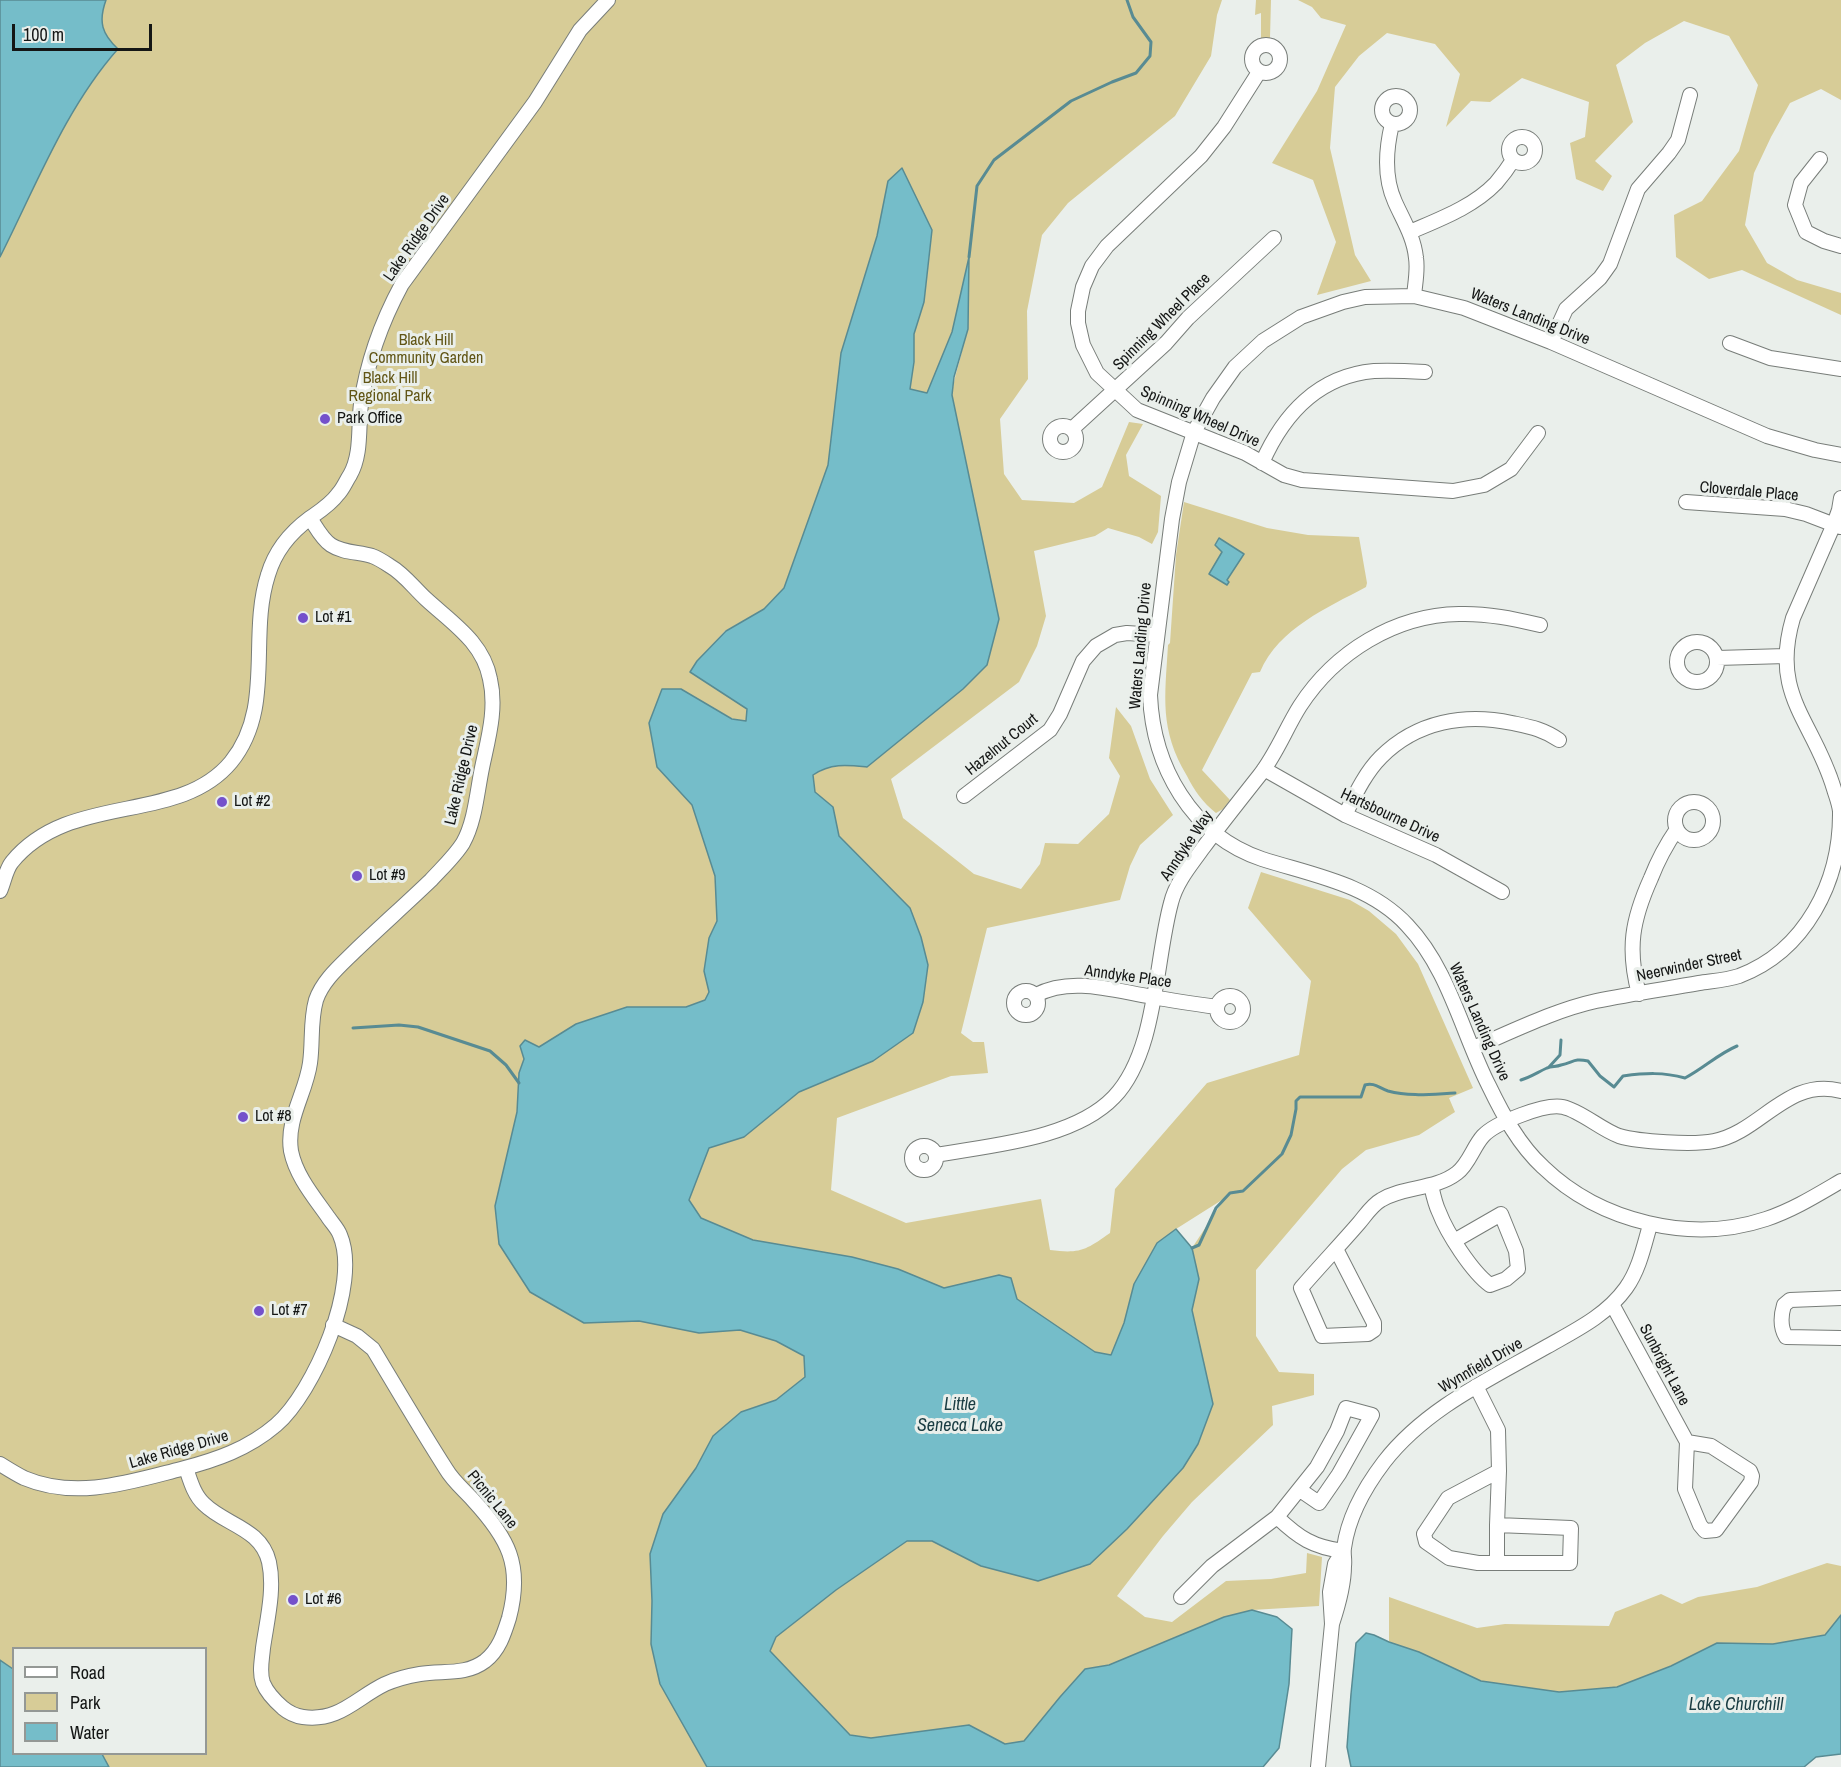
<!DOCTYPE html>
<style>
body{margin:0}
#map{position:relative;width:1841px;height:1767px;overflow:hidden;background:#eaefeb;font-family:"Archivo Narrow",sans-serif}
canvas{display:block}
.legend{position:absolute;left:12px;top:1647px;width:195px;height:108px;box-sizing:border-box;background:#eaefeb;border:2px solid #949895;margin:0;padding:8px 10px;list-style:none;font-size:18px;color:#141615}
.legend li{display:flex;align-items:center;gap:12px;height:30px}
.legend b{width:30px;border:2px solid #949895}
.scale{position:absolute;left:12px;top:24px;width:140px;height:27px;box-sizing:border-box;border:3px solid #141615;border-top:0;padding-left:8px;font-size:18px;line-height:21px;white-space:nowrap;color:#141615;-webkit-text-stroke:4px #eaefeb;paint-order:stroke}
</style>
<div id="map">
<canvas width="1841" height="1767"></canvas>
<ul class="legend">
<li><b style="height:8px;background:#fff"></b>Road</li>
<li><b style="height:16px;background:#d7cc97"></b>Park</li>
<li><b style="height:16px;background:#75bdc9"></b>Water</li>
</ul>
<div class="scale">100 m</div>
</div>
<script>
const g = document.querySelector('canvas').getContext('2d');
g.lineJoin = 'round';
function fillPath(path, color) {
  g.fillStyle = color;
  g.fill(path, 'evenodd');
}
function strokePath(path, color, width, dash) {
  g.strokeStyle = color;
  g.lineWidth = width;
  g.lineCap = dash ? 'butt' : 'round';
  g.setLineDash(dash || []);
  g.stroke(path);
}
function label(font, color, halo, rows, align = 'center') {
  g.font = font + ' "Archivo Narrow",sans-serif';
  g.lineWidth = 6;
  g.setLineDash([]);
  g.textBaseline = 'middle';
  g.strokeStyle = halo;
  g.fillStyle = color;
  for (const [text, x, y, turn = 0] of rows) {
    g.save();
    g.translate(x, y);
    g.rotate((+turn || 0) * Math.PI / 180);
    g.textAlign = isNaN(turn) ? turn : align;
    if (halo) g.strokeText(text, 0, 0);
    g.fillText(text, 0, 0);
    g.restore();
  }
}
const green = new Path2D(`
 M 106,0 L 1222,0 L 1217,15 L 1211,56 L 1175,116 L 1068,203 L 1042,235 L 1027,311 L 1028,379 L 1000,419 L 1004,474 L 1022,500 L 1074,503 L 1102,487 L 1129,422 L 1143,424 L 1126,455 L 1129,476 L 1161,496 L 1158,532 L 1152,544 L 1139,537 L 1108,528 L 1095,536 L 1034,551 L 1046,616 L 1037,646 L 1019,682 L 891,779 L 903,818 L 974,874 L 1021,889 L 1040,864 L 1045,843 L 1078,844 L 1109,814 L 1120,776 L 1109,758 L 1116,707 L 1131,726 L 1150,779 L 1173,815 L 1140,845 L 1130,866 L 1120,900 L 987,928 L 961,1033 L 973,1042 L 984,1042 L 988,1073 L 951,1076 L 837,1118 L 831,1190 L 906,1223 L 1041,1199 L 1050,1250 C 1080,1254 1086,1250 1110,1233 L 1115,1189 L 1207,1083 L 1299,1055 L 1311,981 L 1248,908 L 1261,872 L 1350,900 L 1369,911 L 1396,934 L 1418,964 L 1473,1088 L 1449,1098 L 1455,1112 L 1419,1135 L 1366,1150 L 1342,1169 L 1256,1270 L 1256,1336 L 1279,1372 L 1314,1374 L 1314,1395 L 1272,1406 L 1273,1425 L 1192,1502 L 1163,1536 L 1117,1596 L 1145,1617 L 1172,1622 L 1226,1581 L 1271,1579 L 1306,1573 L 1307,1553 L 1322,1557 L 1319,1606 L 1252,1610 L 1109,1665 L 1085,1669 L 1060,1697 L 1024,1741 L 1005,1744 L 969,1725 L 871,1738 L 849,1735 L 770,1651 L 776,1637 L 793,1624 L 797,1616 L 907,1541 L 932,1541 L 981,1566 L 1213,1404 L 1192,1310 L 1199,1279 L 1192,1248 L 1225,1198 L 1176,1229 L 1157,1243 L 1112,1355 L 1095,1352 L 1016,1299 L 999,1275 L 944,1288 L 898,1269 L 852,1257 L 753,1240 L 700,1218 L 689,1200 L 709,1148 L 744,1137 L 799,1092 L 840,1075 L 873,1056 L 884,1053 L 913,1033 L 910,908 L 839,836 L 833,807 L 815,792 L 813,775 L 829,767 L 999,619 L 952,395 C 954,375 961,360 964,341 C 968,314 969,288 969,261 L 952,332 L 927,393 L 909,389 L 914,362 L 914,334 L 924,302 L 932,230 L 922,212 L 888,181 L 877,236 L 841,353 L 828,465 L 784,588 L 764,609 L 725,631 L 697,661 L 691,672 L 747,709 L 746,721 L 733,719 L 680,689 L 677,789 L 692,804 L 715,876 L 717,921 L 709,938 L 704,971 L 709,992 L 706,1000 L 686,1007 L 627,1007 L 576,1024 L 539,1048 L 525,1041 L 520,1046 L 524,1059 L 519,1073 L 517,1112 L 495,1206 L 499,1244 L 530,1292 L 583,1322 L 639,1321 L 699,1333 L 740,1330 L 776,1341 L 804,1356 L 805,1377 L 776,1400 L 741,1412 L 713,1436 L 696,1468 L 652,1601 L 651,1644 L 707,1767 L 109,1767 L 102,1754 L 206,1754 L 206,1648 L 14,1648 L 13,1669 L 0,1660 L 0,257 C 34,188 66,107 118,50 C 102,34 98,22 106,0 Z
 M 1256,0 L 1271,0 L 1270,38 L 1261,38 L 1261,13 L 1255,15 Z
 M 1298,0 L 1841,0 L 1841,100 L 1821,89 L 1790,103 L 1771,137 L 1754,173 L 1745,225 L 1767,263 L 1797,280 L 1841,293 L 1841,315 L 1742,270 L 1709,279 L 1676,257 L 1674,215 L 1702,201 L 1739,151 L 1758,85 L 1729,36 L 1684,21 L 1645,43 L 1616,65 L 1633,122 L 1595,161 L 1612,176 L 1603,191 L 1576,179 L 1570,143 L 1585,137 L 1589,102 L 1522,78 L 1490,102 L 1471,101 L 1446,127 L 1460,74 L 1435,44 L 1387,33 L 1359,56 L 1335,87 L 1330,148 L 1355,255 L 1371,281 L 1317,295 L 1336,242 L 1313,180 L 1272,163 L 1317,91 L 1346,25 L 1321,18 L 1312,7 Z
 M 1184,502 L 1267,528 L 1308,535 L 1359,537 L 1367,583 L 1366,587 C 1327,608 1279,628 1260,672 L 1252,673 L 1202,770 L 1230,800 L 1223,809 L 1216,813 C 1203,803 1194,790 1187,776 C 1159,729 1165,697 1168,645 L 1170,643 L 1176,555 Z
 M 1827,1563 L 1841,1566 L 1841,1615 L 1825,1635 L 1773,1644 L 1717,1643 L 1671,1666 L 1617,1687 L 1559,1692 L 1481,1681 L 1419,1652 L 1389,1642 L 1389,1597 L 1477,1628 L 1505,1624 L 1609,1626 L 1615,1612 L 1661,1594 L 1682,1604 L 1698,1597 L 1757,1587 Z`);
const water = new Path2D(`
 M 0,0 L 106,0 C 98,22 102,34 118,49 C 66,107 35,188 0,257 Z
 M 902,168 L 932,230 L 924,302 L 914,334 L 914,362 L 910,389 L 927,393 L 952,332 L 969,257 L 968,329 L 954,377 L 952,395 L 999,619 L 987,665 L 963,689 L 867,767 C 847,765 831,763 813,775 L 815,792 L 833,807 L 839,836 L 910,908 L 921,937 L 928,965 L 923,1002 L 913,1033 L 873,1061 L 799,1092 L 744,1137 L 709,1148 L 689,1200 L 701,1218 L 753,1240 L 852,1257 L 898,1269 L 944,1288 L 999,1275 L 1011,1278 L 1017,1299 L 1095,1352 L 1111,1355 L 1124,1323 L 1134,1284 L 1157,1243 L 1176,1229 L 1192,1248 L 1199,1279 L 1192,1310 L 1213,1404 L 1198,1444 L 1183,1468 L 1127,1529 L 1090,1564 L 1038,1581 L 981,1566 L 932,1541 L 907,1541 L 836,1590 L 776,1637 L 770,1651 L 850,1735 L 871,1738 L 969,1725 L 1005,1744 L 1024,1741 L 1060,1697 L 1085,1669 L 1109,1665 L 1224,1617 L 1252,1610 L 1277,1617 L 1292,1629 L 1289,1684 L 1279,1748 L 1263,1767 L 707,1767 L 660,1684 L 651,1644 L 652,1601 L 650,1554 L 663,1514 L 696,1468 L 713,1436 L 741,1412 L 776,1400 L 805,1377 L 804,1356 L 776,1341 L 740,1330 L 699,1333 L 639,1321 L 584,1323 L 530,1292 L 499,1244 L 495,1206 L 517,1112 L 519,1073 L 524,1059 L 520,1046 L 525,1040 L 539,1047 L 576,1024 L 627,1007 L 686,1007 L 705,1000 L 709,992 L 704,971 L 709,938 L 717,921 L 715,876 L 692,805 L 657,767 L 649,723 L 662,689 L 681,689 L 732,719 L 746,721 L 747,709 L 690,672 L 697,661 L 726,631 L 764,609 L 784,588 L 828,465 L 841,353 L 877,236 L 888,181 Z
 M 1219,538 L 1244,554 L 1227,580 L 1229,582 L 1227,585 L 1209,574 L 1222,552 L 1215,545 Z
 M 1841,1615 L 1841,1754 L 1816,1757 L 1804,1767 L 1351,1767 L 1347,1747 L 1351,1694 L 1356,1643 L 1366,1633 L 1374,1635 L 1389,1642 L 1419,1652 L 1481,1681 L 1559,1692 L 1617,1687 L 1671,1666 L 1717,1643 L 1773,1644 L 1825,1635 Z
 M 0,1660 L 13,1669 L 14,1754 L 102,1754 L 109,1767 L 0,1767 Z`);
const stream = new Path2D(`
 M 969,257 L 977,186 L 994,160 L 1071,101 L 1112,82 L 1136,73 L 1150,56 L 1151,42 L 1133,17 L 1127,0
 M 353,1028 L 399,1025 L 418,1027 L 490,1051 L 506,1065 L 519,1083
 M 1549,1067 L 1560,1055 L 1561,1040
 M 1521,1080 C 1531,1077 1538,1072 1547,1068 C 1552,1066 1556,1067 1561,1065 C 1574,1062 1574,1058 1588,1061 L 1600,1076 L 1614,1087 L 1623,1076 C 1646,1073 1663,1072 1685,1078 C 1704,1068 1718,1054 1737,1046
 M 1192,1248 L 1199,1245 L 1216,1208 L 1230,1193 L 1243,1191 L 1282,1154 L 1291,1135 L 1296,1109 L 1296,1101 L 1300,1097 L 1361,1097 L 1365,1085 C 1374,1082 1379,1088 1388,1091 C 1410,1097 1433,1094 1455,1093`);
const minor = new Path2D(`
 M1252 59a14 14 0 1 1 28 0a14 14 0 1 1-28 0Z
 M 1259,72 L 1224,127 L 1201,156 L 1107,246 L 1092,266 L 1083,287 L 1078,311 L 1078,323 L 1083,345 L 1097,373 L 1137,410 L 1245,453 L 1284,475 L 1302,480 L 1453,491 L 1484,485 L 1511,469 L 1538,433
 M1382 110a14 14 0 1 1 28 0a14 14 0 1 1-28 0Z
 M 1392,124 C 1386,149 1384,178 1395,202 C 1403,220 1414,237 1416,258 C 1418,270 1415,284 1414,296
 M1509 150a13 13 0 1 1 26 0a13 13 0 1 1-26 0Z
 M 1820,159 L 1801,183 L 1795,205 L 1806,232 L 1824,241 L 1841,246
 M 1410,232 C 1440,219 1473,207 1496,183 C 1502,176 1508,168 1513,160
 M 1551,342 L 1566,309 L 1600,278 L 1610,264 L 1638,189 L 1669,153 L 1678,140 L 1690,95
 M 1730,343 L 1770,358 L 1841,369
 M1050 439a13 13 0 1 1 26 0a13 13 0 1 1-26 0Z
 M 1072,429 L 1166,343 L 1188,318 L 1274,238
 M 1841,455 L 1815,450 L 1767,436 L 1551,342 L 1464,308 L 1414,296 L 1365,297 L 1343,302 L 1301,317 L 1263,341 L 1235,367 L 1213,398 L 1194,432 L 1179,482 L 1172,519 L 1150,695 C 1153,766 1191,835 1262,859 C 1312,875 1369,884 1407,925 C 1449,969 1462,1033 1489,1086 C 1503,1115 1519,1145 1543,1167 C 1600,1222 1691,1244 1766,1219 C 1793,1210 1817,1195 1841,1181
 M 1262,463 C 1283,415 1318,376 1374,371 C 1391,370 1408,371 1425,372
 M 1686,502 L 1785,509 L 1806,514 L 1840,527
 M1677 662a20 20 0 1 1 40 0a20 20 0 1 1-40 0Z
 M 1717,658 L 1786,656
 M 1264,769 L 1345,815 L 1436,855 L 1502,892
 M 964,796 L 1050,730 L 1060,714 L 1083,661 L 1096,646 L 1115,635 L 1127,633 L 1156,635
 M1675 821a19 19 0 1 1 38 0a19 19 0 1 1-38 0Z
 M 1345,815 C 1355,795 1365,773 1381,757 C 1417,721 1465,713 1512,723 C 1531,727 1543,729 1559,740
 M 0,891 C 4,882 6,869 12,862 C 70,791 178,826 231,762 C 275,708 248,637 268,575 C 275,551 291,532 310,518 C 320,511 331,504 338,494 C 343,489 346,481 350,475 C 362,454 358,427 361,404 C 367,362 382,321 402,284 L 535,102 L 580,30 L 608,0
 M1014 1003a12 12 0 1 1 24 0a12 12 0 1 1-24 0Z
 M 1639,994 C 1627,949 1632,920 1651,878 C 1658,860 1666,845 1677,829
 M 1036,995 C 1072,976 1115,991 1153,997 C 1174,1001 1195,1004 1217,1007
 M1217 1009a13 13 0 1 1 26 0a13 13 0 1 1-26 0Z
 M 1473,1048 C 1511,1032 1555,1010 1596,1001 C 1630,994 1665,989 1699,983 C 1712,981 1727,980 1739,976 C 1805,951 1841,882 1840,811 C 1839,803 1836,796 1834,789 C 1814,721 1770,696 1793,618 L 1834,524 L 1839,510 L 1841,498
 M912 1158a12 12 0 1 1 24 0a12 12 0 1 1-24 0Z
 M 936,1155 C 992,1145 1074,1139 1114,1097 C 1157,1052 1155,961 1171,903 C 1176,882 1191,865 1203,848 C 1221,824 1240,800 1259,776 C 1276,755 1286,728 1300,706 C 1335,652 1395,615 1459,614 C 1487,613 1514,619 1540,625
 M 1431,1185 C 1433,1194 1435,1204 1439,1212 C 1447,1233 1472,1272 1490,1285 L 1506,1279 L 1518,1269 L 1516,1251 L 1501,1214 L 1454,1241
 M 1336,1249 L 1374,1323 L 1374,1330 L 1368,1334 L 1322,1336 L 1301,1288 C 1320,1266 1340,1245 1359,1223 C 1365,1216 1372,1205 1381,1200 C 1404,1186 1435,1190 1457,1173 C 1469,1164 1473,1147 1483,1136 C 1495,1123 1545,1103 1563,1107 C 1581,1111 1600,1129 1619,1136 C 1639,1142 1694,1145 1714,1141 C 1761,1132 1787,1077 1841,1091
 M 1841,1298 L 1790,1300 L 1784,1305 C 1781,1315 1780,1327 1786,1337 L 1841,1338
 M 1612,1304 L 1687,1442 L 1685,1489 L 1700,1525 L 1705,1531 L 1716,1530 L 1751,1482 L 1752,1476 L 1750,1471 L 1711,1446 L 1687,1442
 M 1476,1386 L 1498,1430 L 1499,1471 L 1448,1498 L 1424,1534 L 1426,1542 L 1449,1558 L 1478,1563 L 1570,1563 L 1571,1528 L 1497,1525 L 1499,1471
 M 0,1464 C 8,1469 16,1474 24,1478 C 76,1500 130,1482 181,1469 C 216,1460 248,1449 276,1425 C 314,1392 361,1284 340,1235 C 338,1229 332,1223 328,1217 C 314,1197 296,1176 291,1151 C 286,1119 306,1093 310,1063 C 313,1042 310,1021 316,1000 C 323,980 340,966 355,951 C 380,927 406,904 431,880 C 442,868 455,856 463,843 C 475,822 477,792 482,768 C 488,739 497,709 490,679 C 483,642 452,623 426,599 C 414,588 404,574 390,566 C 384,562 378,558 372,556 C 359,552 343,553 331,545 C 322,539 316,527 310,518
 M 186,1468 C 190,1480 194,1495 204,1504 C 225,1525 261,1528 269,1562 C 275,1589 267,1620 263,1648 C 262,1660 259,1672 263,1683 C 267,1693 275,1701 283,1708 C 289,1713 296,1716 303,1717 C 339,1722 356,1698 385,1684 C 396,1679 408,1676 420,1674 C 442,1670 465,1676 485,1661 C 499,1650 504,1634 509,1618 C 523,1565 508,1538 473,1500 C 464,1490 453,1481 446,1469 C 421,1430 397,1389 373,1349 L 357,1336 L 333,1325
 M 1277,1517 C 1299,1538 1313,1547 1343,1551
 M 1497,1563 L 1497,1525
 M 1181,1597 L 1212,1566 L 1277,1517 L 1317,1467 L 1337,1431 L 1346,1408 L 1372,1415 L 1339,1474 L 1319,1503 L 1300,1490
 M 1332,1624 C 1338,1606 1344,1586 1344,1566 C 1345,1560 1343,1554 1344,1548 C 1348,1518 1365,1487 1384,1462 C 1425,1409 1488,1380 1546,1347 C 1574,1331 1606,1316 1626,1288 C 1639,1270 1644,1246 1650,1225
 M 1318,1767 L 1332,1624 L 1330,1592 L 1335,1564 L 1343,1551`);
const markers = [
 [325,419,6,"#7451cb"],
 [303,618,6,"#7451cb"],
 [222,802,6,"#7451cb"],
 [357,876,6,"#7451cb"],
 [243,1117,6,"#7451cb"],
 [259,1311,6,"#7451cb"],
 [293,1600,6,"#7451cb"]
];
const streetNames = [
 ["Lake Ridge Drive",417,238,-55],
 ["Waters Landing Drive",1530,317,22],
 ["Spinning Wheel Place",1162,322,-45],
 ["Spinning Wheel Drive",1200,417,24],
 ["Cloverdale Place",1749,492,5],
 ["Waters Landing Drive",1141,646,-85],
 ["Hazelnut Court",1002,745,-39],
 ["Lake Ridge Drive",462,775,-77],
 ["Hartsbourne Drive",1390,816,25],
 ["Anndyke Way",1187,846,-56],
 ["Neerwinder Street",1689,966,-12],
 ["Anndyke Place",1128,977,8],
 ["Waters Landing Drive",1479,1022,66],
 ["Sunbright Lane",1664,1365,62],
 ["Wynnfield Drive",1481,1366,-30],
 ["Lake Ridge Drive",179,1450,-16],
 ["Picnic Lane",492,1500,51]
];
const parkNames = [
 ["Black Hill",426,341],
 ["Community Garden",426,359],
 ["Black Hill",390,379],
 ["Regional Park",390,397]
];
const poiNames = [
 ["Park Office",337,419],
 ["Lot #1",315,618],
 ["Lot #2",234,802],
 ["Lot #9",369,876],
 ["Lot #8",255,1117],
 ["Lot #7",271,1311],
 ["Lot #6",305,1600]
];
const waterNames = [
 ["Little",960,1405],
 ["Seneca Lake",960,1426],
 ["Lake Churchill",1736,1705]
];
fillPath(green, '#d7cc97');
fillPath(water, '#75bdc9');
strokePath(water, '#588b93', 1.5);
strokePath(stream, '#588b93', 3);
strokePath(minor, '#787d79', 16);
strokePath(minor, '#fff', 14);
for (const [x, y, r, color] of markers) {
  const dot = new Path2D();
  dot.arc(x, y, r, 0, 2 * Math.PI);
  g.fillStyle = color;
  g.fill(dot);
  strokePath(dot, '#eaefeb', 2);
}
label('16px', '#141615', '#eaefeb', streetNames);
label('16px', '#615515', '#eaefeb', parkNames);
label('16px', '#141615', '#eaefeb', poiNames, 'left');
label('italic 18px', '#193c42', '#eaefeb', waterNames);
</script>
